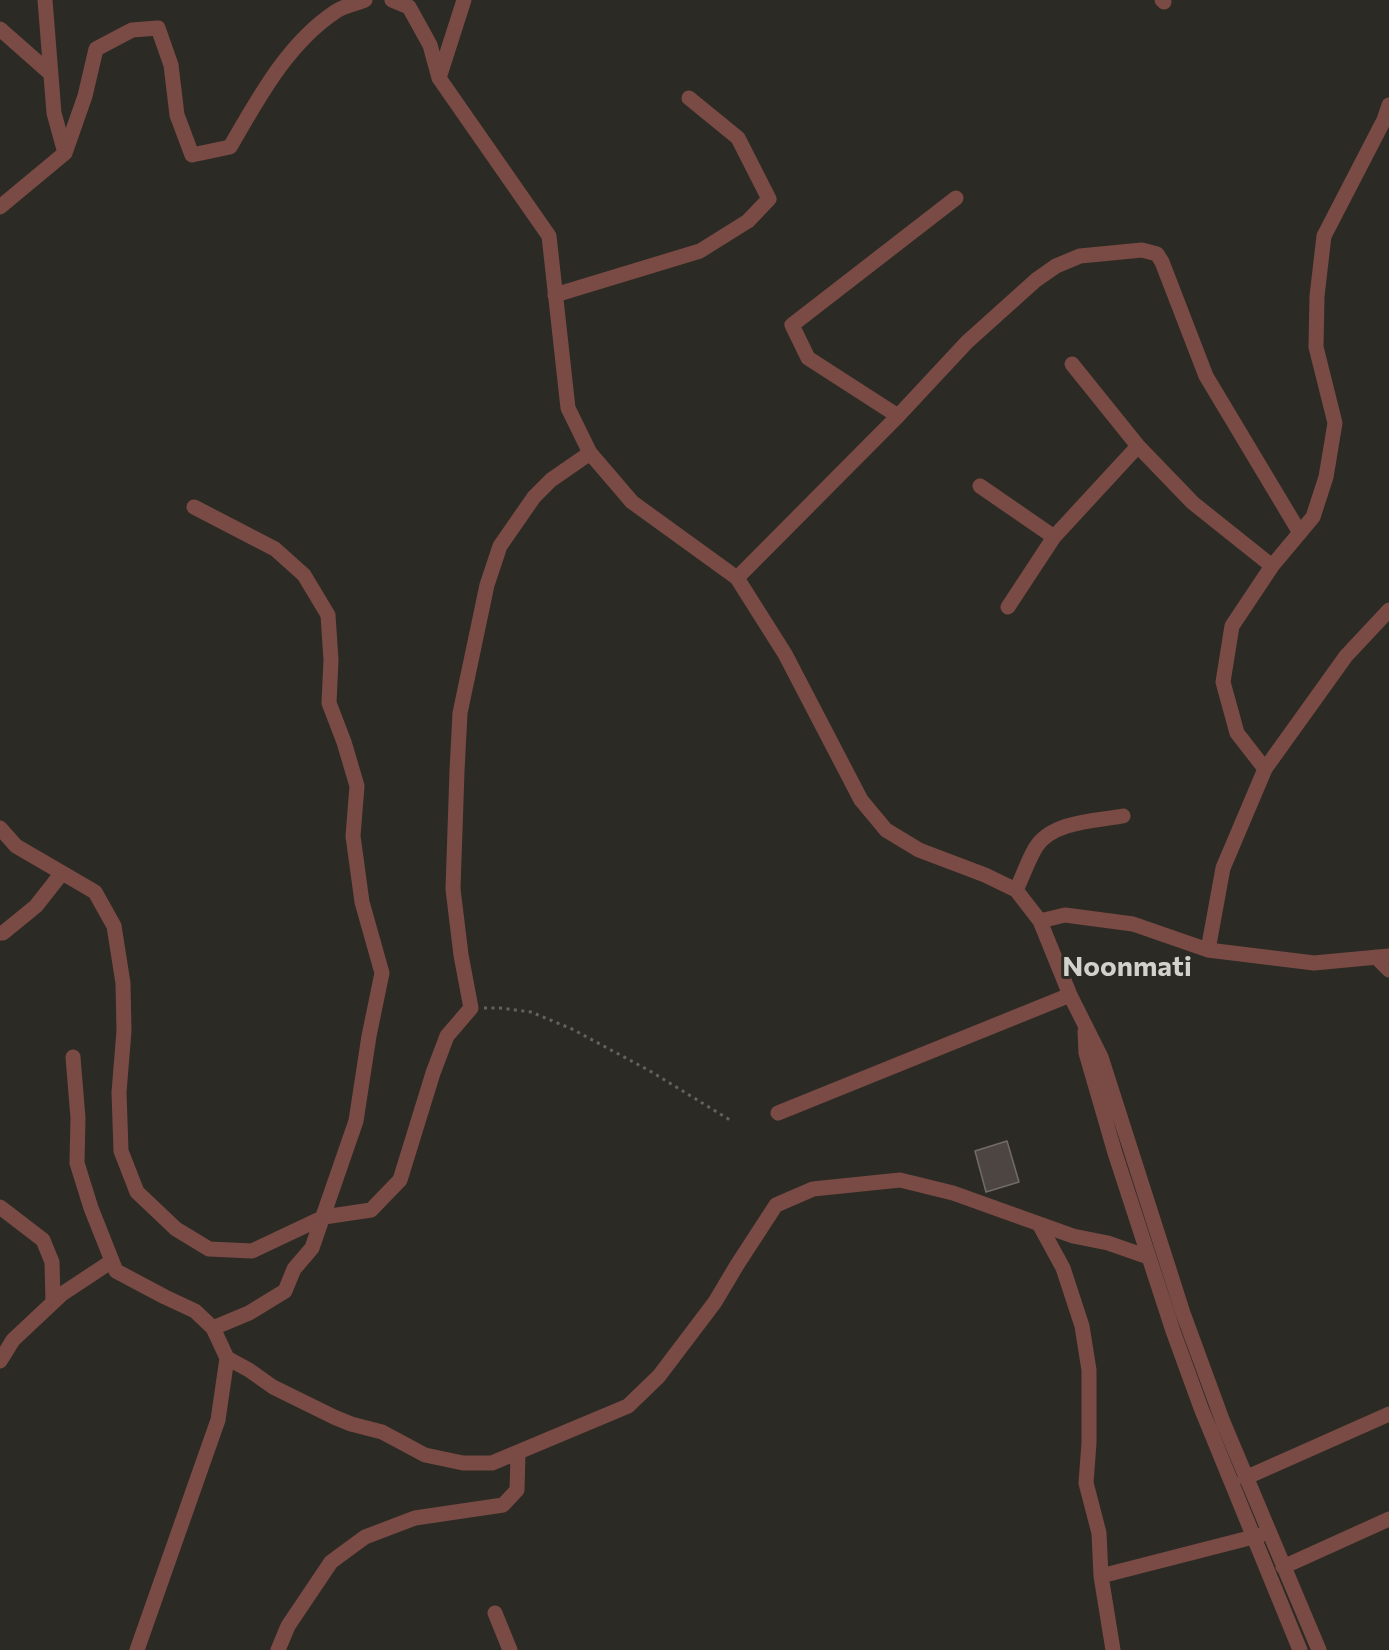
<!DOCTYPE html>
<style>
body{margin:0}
canvas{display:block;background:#2c2a24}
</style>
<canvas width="1389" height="1650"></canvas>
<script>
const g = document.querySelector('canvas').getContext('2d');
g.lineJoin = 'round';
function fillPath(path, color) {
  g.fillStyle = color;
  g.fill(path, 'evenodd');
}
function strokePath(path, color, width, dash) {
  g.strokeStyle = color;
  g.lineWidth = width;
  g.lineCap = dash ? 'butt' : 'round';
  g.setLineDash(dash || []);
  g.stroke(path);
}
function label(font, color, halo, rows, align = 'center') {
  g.font = font + ' Commissioner,sans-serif';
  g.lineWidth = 6;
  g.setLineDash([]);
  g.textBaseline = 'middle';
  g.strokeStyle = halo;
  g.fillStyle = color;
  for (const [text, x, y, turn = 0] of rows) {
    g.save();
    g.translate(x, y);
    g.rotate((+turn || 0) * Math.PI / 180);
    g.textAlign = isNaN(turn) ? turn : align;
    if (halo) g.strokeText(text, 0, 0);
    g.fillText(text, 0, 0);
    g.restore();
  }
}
const building = new Path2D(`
 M 1007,1141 L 1019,1182 L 986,1192 L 975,1151 Z`);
const path = new Path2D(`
 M 484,1008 L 500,1008 L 531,1012 L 572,1029 L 650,1071 L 730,1120`);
const minor = new Path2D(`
 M 45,0 L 54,113 L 65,153
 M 392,0 L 409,7 L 430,45 L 439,78 L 549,236 L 568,408 L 590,453 L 632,502 L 737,578 L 785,654 L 861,800 L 886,830 L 919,850 L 985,875 L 1016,890 L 1040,921 L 1070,995 L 1101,1057 L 1183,1313 L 1223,1422 L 1319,1650
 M 1162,0 L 1164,2
 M 0,29 L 50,73
 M 439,78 L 464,0
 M 0,207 L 65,153 L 85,96 L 96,49 L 132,30 L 158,28 L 171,65 L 177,115 L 192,155 L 230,147 C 258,99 287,44 335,12 C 343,6 355,4 365,0
 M 555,295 L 700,251 L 748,221 L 769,199 L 738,138 L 689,98
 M 1072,364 L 1138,446 L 1193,503 L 1272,566
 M 898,416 L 808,358 L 792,325 L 956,198
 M 980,486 L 1054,537
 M 194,507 L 275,549 L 304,575 L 328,615 L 331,660 L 329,703 L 344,742 L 357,786 L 353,836 L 362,902 L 382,973 L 369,1036 L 356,1121 L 312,1248 L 294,1269 L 285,1291 L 249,1313 L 213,1328
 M 737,578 L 898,416 L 967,342 L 1036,280 L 1056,266 L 1080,256 L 1142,250 L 1157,254 L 1162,262 L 1206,376 L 1300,533
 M 1008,607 L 1054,537 L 1138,446
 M 1265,769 L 1237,733 L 1223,682 L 1232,626 L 1272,566 L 1313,517 L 1326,477 L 1335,423 L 1316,347 L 1317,296 L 1324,236 L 1384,120 L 1389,105
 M 0,828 L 16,846 L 95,892 L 114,926 L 123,983 L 124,1031 L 119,1092 L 121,1151 L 137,1192 L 176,1229 L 209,1249 L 252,1251 L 324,1217 L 371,1210 L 400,1180 L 433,1073 L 447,1036 L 471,1008 L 461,955 L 453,889 L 457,771 L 460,713 L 487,585 L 500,546 L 534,497 L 551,480 L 590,453
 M 1016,890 C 1023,876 1028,860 1036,847 C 1053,821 1096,821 1123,816
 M 1040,921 L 1065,915 L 1133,924 L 1208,950 L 1314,963 L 1389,956
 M 0,933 L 3,933 L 36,906 L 62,873
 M 1208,950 L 1223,868 L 1265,769 L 1346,656 L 1389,610
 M 1376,957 L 1389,970
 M 1085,1031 L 1086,1053 L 1115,1153 L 1173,1331 L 1201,1408 L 1300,1650
 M 73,1057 L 78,1118 L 77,1163 L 91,1208 L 116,1271 L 165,1297 L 195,1311 L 213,1328 L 227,1358 L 249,1370 L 273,1387 L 334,1417 L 351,1424 L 382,1432 L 425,1455 L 463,1463 L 492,1463 L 628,1406 L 659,1376 L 715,1302 L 737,1265 L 776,1205 L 813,1189 L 900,1180 L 953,1193 L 1073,1236 L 1108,1243 L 1148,1257
 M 778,1113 L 1070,995
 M 0,1207 L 43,1240 L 52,1262 L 53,1302
 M 1039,1224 L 1063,1268 L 1082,1326 L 1089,1370 L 1089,1443 L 1086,1483 L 1099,1533 L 1101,1576 L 1113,1650
 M 0,1361 L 13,1340 L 62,1294 L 112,1261
 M 1245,1478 L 1389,1414
 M 1283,1567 L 1389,1519
 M 1101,1576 L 1261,1535
 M 495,1613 L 510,1650
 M 137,1650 L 218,1420 L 227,1358
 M 278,1650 L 288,1626 L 331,1562 L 365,1537 L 415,1518 L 503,1505 L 517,1490 L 518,1454`);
const districtNames = [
 ["Noonmati",1127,967]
];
fillPath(building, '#4c4542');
strokePath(building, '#736b67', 1.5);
strokePath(path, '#63625c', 3, [3, 4.5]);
strokePath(minor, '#7a4b44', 15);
label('bold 28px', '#d2d2cd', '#2c2a24', districtNames);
</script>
